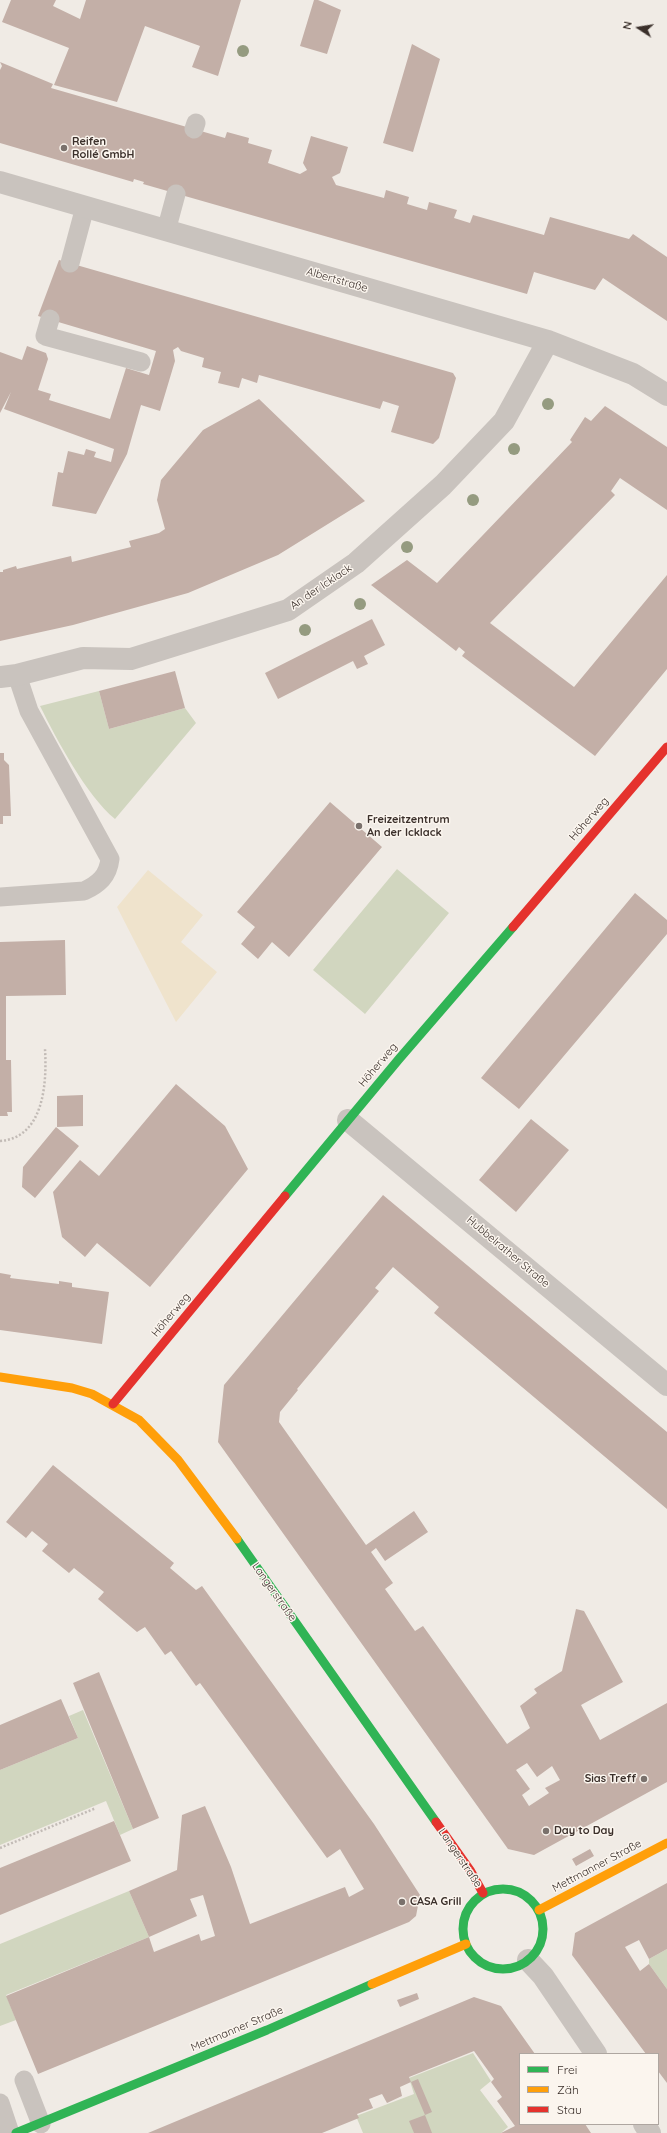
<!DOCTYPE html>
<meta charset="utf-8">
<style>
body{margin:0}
#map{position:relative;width:667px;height:2133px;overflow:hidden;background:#f0ebe5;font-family:Quicksand,sans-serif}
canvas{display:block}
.legend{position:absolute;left:519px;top:2053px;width:140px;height:72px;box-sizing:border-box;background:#fbf5ee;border:1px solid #aea6a0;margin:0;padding:5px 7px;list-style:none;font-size:12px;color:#3b302b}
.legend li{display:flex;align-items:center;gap:8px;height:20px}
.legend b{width:20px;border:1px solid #aea6a0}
.north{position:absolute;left:619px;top:8px;width:40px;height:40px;-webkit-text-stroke:3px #fbf5ee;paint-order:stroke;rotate:282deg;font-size:11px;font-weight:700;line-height:16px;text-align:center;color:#3b302b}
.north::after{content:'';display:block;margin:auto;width:14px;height:18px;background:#3b302b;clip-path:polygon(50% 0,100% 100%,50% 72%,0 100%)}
</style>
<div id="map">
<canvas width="667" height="2133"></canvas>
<ul class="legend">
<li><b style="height:5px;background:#30b455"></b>Frei</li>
<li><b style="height:5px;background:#ff9f0a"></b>Zäh</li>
<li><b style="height:5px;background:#e5322d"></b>Stau</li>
</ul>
<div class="north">N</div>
</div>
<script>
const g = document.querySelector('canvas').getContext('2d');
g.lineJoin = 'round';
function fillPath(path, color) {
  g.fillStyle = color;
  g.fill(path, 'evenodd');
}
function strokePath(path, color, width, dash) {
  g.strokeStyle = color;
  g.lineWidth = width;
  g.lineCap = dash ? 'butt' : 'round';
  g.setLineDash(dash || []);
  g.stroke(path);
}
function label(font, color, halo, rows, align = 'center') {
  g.font = font + ' Quicksand,sans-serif';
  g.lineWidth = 3;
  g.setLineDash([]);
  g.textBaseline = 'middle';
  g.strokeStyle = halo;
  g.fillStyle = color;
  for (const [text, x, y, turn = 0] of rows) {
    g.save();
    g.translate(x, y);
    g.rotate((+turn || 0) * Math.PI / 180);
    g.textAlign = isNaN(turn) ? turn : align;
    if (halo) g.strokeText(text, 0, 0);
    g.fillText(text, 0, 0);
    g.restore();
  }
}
const green = new Path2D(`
 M 99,691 L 109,729 L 185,708 L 196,723 L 115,819 C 86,795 57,740 40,706 Z
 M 397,869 L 449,913 L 365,1014 L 313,970 Z
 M 83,1710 L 133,1829 L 120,1835 L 106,1801 L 0,1845 L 0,1770 L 78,1738 L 69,1716 Z
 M 129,1891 L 149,1937 L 6,1995 L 16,2020 L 0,2026 L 0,1944 Z
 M 667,1949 L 667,1989 L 649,1964 L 649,1959 Z
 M 473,2053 L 491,2081 L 480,2090 L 508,2127 L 501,2133 L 363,2133 L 356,2116 L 414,2094 L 409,2078 Z`);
const sand = new Path2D(`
 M 148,870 L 203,915 L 181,942 L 217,972 L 176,1022 L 117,907 Z`);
const building = new Path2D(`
 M 11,0 L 56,0 L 53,6 L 80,19 L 86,0 L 241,0 L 218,76 L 192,67 L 200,46 L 145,26 L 117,102 L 54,85 L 69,48 L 2,22 Z
 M 314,0 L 318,0 L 341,10 L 327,54 L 300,46 Z
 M 412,44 L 440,59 L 413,152 L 383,143 Z
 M 0,62 L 53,84 L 51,88 L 225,138 L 227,132 L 249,138 L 248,143 L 272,150 L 268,163 L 300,174 L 307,170 L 303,163 L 311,136 L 348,147 L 340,173 L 332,177 L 336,185 L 384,198 L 386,190 L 409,197 L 407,204 L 427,210 L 429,202 L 457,210 L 454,218 L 470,223 L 473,215 L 544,235 L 550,217 L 629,239 L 633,234 L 667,257 L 667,321 L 603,278 L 595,290 L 534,272 L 527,294 L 143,184 L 144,182 L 134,179 L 133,182 L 0,143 L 0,70 L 2,66 Z
 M 59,260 L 453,373 L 456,378 L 439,438 L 433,444 L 391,432 L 399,406 L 383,401 L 380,409 L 259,375 L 257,383 L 242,378 L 239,388 L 218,383 L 221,372 L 202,367 L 204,358 L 181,351 L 178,347 L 173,350 L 175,361 L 160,411 L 141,405 L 127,454 L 96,514 L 52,506 L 58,472 L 63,473 L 68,451 L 84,455 L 86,449 L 96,452 L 94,457 L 111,462 L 114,449 L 4,409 L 11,392 L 0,413 L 0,352 L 22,360 L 27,346 L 46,353 L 48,359 L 38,390 L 51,394 L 49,400 L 110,419 L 126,368 L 149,375 L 156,351 L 38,316 Z
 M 259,399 L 365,501 L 278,555 L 188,593 L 73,625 L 0,641 L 0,572 L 3,572 L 3,570 L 16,566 L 17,569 L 71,556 L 72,562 L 115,551 L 131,547 L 129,541 L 159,533 L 165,529 L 157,500 L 161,480 L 203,430 Z
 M 605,406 L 667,447 L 667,510 L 620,478 L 611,491 L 615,495 L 490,623 L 574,687 L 667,575 L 667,669 L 595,756 L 462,656 L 465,652 L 459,647 L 456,651 L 371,585 L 407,560 L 437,583 L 572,442 L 570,440 L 585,417 L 591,421 Z
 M 372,619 L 385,645 L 364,656 L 368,664 L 357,669 L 353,661 L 278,699 L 265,673 Z
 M 175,671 L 185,708 L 109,729 L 99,691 Z
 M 0,753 L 4,753 L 4,760 L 9,765 L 11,816 L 3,816 L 3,824 L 0,824 Z
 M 330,802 L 382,847 L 289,957 L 272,942 L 258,959 L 241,944 L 255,927 L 237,912 Z
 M 635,893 L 667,920 L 667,934 L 519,1109 L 481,1078 Z
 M 65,940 L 66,995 L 6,996 L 6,1060 L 11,1060 L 12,1112 L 7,1112 L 8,1116 L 0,1116 L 0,942 Z
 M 176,1084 L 225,1126 L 248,1169 L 150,1287 L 97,1243 L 85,1257 L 62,1237 L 53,1192 L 80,1160 L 99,1176 Z
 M 83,1095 L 83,1126 L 57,1127 L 57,1096 Z
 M 531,1119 L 569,1150 L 516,1212 L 479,1180 Z
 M 56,1127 L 79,1146 L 35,1198 L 22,1187 L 23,1167 Z
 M 383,1195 L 667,1432 L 667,1509 L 434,1313 L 439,1307 L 393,1267 L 375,1288 L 379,1291 L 297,1389 L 298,1390 L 280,1412 L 279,1422 L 366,1545 L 414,1511 L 428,1532 L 385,1561 L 376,1548 L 371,1552 L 393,1583 L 385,1589 L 415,1631 L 423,1626 L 507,1744 L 530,1728 L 520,1706 L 537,1693 L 534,1689 L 562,1671 L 576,1609 L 584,1611 L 623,1682 L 581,1705 L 600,1740 L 667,1703 L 667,1782 L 534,1855 L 508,1849 L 218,1442 L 224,1385 ZM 527,1763 L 537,1777 L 552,1766 L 560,1780 L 545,1788 L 549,1793 L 529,1806 L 522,1795 L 530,1789 L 516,1770 Z
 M 0,1273 L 11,1275 L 10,1278 L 59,1284 L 59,1281 L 72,1283 L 72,1287 L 109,1292 L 102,1344 L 0,1330 Z
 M 53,1465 L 174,1563 L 170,1568 L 196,1590 L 202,1586 L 374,1824 L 420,1895 L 416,1916 L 409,1922 L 38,2074 L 6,1996 L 149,1937 L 154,1952 L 199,1934 L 201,1941 L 215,1936 L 203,1895 L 190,1899 L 197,1916 L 149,1937 L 129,1891 L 177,1870 L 182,1815 L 205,1806 L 231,1867 L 250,1924 L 345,1887 L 349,1897 L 364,1889 L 340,1849 L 327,1858 L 200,1683 L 196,1686 L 171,1651 L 165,1655 L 145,1627 L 137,1632 L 98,1599 L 104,1592 L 74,1568 L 69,1573 L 42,1551 L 48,1544 L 32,1531 L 26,1538 L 6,1522 Z
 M 99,1672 L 159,1818 L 133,1829 L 73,1683 Z
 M 61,1699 L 78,1738 L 0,1770 L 0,1725 Z
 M 114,1821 L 131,1861 L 0,1915 L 0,1868 Z
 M 590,1849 L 594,1856 L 576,1866 L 572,1859 Z
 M 667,1883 L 667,1949 L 649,1959 L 639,1940 L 625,1947 L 640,1971 L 649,1964 L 667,1989 L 667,2083 L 658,2071 L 658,2054 L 646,2054 L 572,1955 L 575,1933 Z
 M 417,1993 L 419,1999 L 400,2007 L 397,2000 Z
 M 474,1997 L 501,2006 L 535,2054 L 520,2054 L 520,2124 L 585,2124 L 591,2133 L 501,2133 L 515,2126 L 497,2101 L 502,2097 L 491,2082 L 494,2079 L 474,2051 L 409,2077 L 411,2082 L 418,2079 L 432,2112 L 425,2115 L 411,2082 L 400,2087 L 402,2096 L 387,2103 L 382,2094 L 369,2099 L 373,2108 L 357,2114 L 359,2118 L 322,2133 L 148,2133 Z
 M 425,2115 L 432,2133 L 414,2133 L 409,2121 Z`);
const path = new Path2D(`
 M 0,1141 C 44,1138 47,1083 45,1049
 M 0,1848 L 96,1808`);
const lane = new Path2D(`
 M 194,129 L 196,123
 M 166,231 L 176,194
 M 70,263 L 85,207
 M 50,319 L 45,336 L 141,362
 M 0,897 L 84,891 C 99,884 108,876 110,859 L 29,711 L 17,675
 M 24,2080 L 41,2124
 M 0,2103 L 10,2133`);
const street = new Path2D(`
 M 0,182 L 548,341 L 633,374 L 667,395
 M 0,677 L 17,675 L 83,658 L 131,659 L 288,610 L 356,563 L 443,485 L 504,421 L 548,341
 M 348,1120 L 667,1385
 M 528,1960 L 543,1976 L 596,2054
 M 644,2124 L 650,2133`);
const fast = new Path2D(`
 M 285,1196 L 399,1059 L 513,927
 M 237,1539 L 436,1822
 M463 1929a40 40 0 1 1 80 0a40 40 0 1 1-80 0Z
 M 16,2133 L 267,2030 L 372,1984`);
const slow = new Path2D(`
 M 0,1377 L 72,1388 L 92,1394 L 139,1420 L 178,1460 L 237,1539
 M 539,1910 L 667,1843
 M 372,1984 L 466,1944`);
const jam = new Path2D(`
 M 513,927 L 667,747
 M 113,1404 L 285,1196
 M 436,1822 L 470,1870 L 483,1893`);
const trees = [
 [243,51],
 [548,404],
 [514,449],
 [473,500],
 [407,547],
 [360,604],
 [305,630]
];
const markers = [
 [64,148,4,"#7a716c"],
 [359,826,4,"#7a716c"],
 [644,1779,4,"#7a716c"],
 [546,1831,4,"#7a716c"],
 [402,1902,4,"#7a716c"]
];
const poiNames = [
 ["Reifen",72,142],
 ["Rollé GmbH",72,155],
 ["Freizeitzentrum",367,820],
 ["An der Icklack",367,833],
 ["Sias Treff",636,1779,"right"],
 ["Day to Day",554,1831],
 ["CASA Grill",410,1902]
];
const streetNames = [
 ["Albertstraße",337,280,16],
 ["An der Icklack",321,587,-34],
 ["Höherweg",589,819,-49],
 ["Höherweg",378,1065,-50],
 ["Hubbelrather Straße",508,1252,40],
 ["Höherweg",171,1315,-50],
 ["Langerstraße",274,1592,55],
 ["Langerstraße",460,1858,56],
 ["Mettmanner Straße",597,1866,-28],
 ["Mettmanner Straße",237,2029,-23]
];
fillPath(green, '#d1d6bf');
fillPath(sand, '#efe3cc');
fillPath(building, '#c3afa7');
strokePath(path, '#c2bbb6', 2.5, [2, 2]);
strokePath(lane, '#c9c3be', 19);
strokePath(street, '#c9c3be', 22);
strokePath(fast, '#30b455', 9);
strokePath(slow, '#ff9f0a', 9);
strokePath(jam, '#e5322d', 9);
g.fillStyle = '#959b80';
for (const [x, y] of trees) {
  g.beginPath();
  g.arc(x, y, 6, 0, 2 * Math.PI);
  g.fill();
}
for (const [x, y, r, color] of markers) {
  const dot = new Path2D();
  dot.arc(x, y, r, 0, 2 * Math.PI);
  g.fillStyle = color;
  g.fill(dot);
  strokePath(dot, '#fbf5ee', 1.5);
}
label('bold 11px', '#3b302b', '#fbf5ee', poiNames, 'left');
label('11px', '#3b302b', '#fbf5ee', streetNames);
</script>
